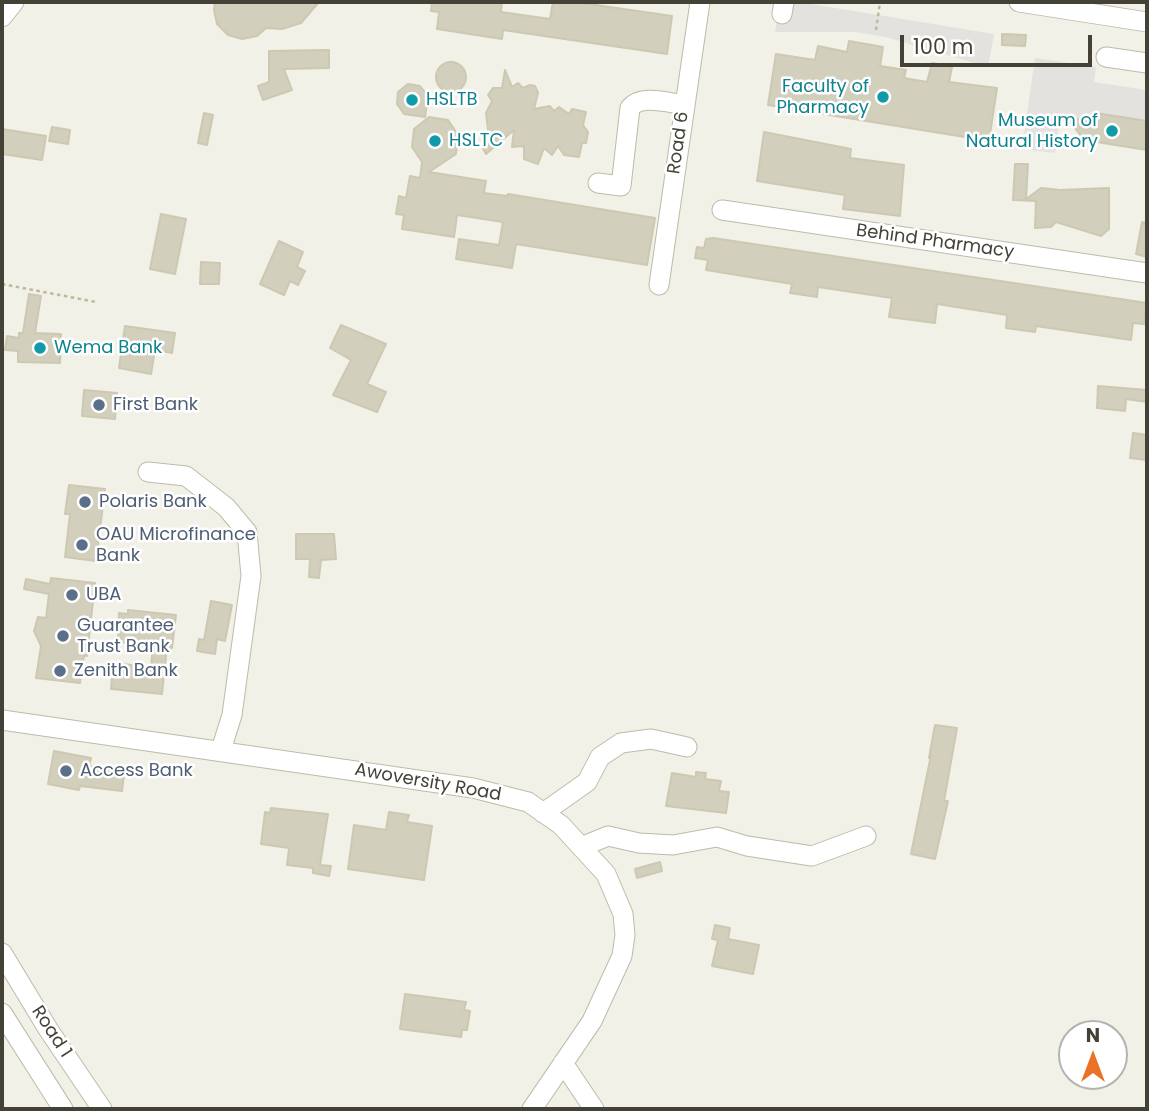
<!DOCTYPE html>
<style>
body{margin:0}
#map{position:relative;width:1149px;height:1111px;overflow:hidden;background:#f2f1e7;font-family:Poppins,sans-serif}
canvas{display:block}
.frame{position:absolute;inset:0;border:4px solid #444236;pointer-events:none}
.north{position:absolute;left:1058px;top:1020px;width:70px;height:70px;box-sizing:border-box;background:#fff;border:2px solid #b4b3af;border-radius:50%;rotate:0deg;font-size:19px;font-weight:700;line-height:28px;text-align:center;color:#444236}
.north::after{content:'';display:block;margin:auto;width:24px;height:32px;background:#ea7126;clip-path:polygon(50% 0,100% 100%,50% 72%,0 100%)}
.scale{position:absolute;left:900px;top:35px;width:192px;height:32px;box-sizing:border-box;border:4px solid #444236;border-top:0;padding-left:9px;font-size:21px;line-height:24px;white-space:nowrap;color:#444236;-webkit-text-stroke:5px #fff;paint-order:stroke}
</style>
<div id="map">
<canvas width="1149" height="1111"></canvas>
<div class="frame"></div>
<div class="north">N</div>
<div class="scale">100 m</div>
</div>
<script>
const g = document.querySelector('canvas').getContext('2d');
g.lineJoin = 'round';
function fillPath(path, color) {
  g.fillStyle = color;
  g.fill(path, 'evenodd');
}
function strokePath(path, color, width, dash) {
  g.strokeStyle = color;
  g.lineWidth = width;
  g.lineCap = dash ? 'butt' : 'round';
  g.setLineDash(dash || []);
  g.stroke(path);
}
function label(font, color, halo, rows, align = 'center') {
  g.font = font + ' Poppins,sans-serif';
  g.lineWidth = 5;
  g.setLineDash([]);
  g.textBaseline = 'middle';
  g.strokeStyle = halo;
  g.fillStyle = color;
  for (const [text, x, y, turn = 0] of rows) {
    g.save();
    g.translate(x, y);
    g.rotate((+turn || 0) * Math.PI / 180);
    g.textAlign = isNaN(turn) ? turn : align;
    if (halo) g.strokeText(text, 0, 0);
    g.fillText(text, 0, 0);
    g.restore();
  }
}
const parking = new Path2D(`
 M 780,2 L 799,2 L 994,34 L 988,67 L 886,37 L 855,32 L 775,32 Z
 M 1035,58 L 1096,67 L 1094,82 L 1147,90 L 1147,131 L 1060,119 L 1055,153 L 1022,149 Z`);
const building = new Path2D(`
 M 215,2 L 319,2 L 301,23 L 282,29 L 266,28 L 257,36 L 242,39 L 228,35 L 217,24 L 214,10 Z
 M 432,2 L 502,2 L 501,12 L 550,19 L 553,2 L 575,2 L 672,16 L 667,54 L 503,30 L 502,39 L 437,29 L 439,12 L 431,11 Z
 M 1002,34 L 1026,35 L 1025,46 L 1002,45 Z
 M 849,41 L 883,47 L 880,66 L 906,70 L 904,78 L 927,82 L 932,63 L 952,67 L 949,82 L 997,88 L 989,141 L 768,105 L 776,54 L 815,60 L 818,46 L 847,52 Z
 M 329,50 L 329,68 L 284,69 L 292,90 L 263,100 L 258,86 L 269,82 L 269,51 Z
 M436 77a15 15 0 1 1 30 0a15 15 0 1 1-30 0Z
 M 505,70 L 512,87 L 518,83 L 523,88 L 530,85 L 535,86 L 538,93 L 534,109 L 550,106 L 554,111 L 559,107 L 569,114 L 572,109 L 586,112 L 583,125 L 588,132 L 586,143 L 582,143 L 579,157 L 564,155 L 558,146 L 552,155 L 544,148 L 538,164 L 524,159 L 524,146 L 512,147 L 514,130 L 486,154 L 481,145 L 489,139 L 486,113 L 492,101 L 488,95 L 493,88 L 502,88 Z
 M 408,84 L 420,86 L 428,96 L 425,117 L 404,114 L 397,104 L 398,92 Z
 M 204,113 L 213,115 L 207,145 L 198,143 Z
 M 1096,113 L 1147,121 L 1147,150 L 1084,140 L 1070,122 Z
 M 429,117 L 448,120 L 458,135 L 456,154 L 429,172 L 486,181 L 484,193 L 507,196 L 508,194 L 655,218 L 647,265 L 516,244 L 512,268 L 456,259 L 459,239 L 499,245 L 503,222 L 457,215 L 454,237 L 402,229 L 404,215 L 396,214 L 399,196 L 406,198 L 410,176 L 420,178 L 422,162 L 412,147 L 414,129 Z
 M 52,127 L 70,130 L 68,144 L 49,141 Z
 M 2,129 L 46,136 L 42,160 L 2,154 Z
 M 764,132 L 851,149 L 850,158 L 904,165 L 900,216 L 843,209 L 845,195 L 757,181 Z
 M 1015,164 L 1028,164 L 1026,199 L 1041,188 L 1060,190 L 1109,188 L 1109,229 L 1101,236 L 1056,222 L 1051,227 L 1035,228 L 1036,201 L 1013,200 Z
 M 161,214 L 186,219 L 175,274 L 150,269 Z
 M 1142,222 L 1147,223 L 1147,257 L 1136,254 Z
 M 713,238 L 1147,303 L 1146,312 L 1144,324 L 1133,323 L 1131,340 L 1036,326 L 1035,332 L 1006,328 L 1007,315 L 937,304 L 935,323 L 889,317 L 892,298 L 818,287 L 817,297 L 790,293 L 792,284 L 706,270 L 708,260 L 695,258 L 697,247 L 704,248 L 706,239 Z
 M 279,241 L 303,252 L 297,267 L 305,271 L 298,285 L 290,281 L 284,295 L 260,284 Z
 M 201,262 L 220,263 L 219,284 L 200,284 Z
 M 29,294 L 41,296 L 35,333 L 61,334 L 60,363 L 18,362 L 18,351 L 5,350 L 7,336 L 19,338 L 19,333 L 23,333 Z
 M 341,325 L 386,344 L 367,384 L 386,392 L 377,412 L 333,395 L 351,360 L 330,348 Z
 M 125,326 L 175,333 L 172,353 L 155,350 L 151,374 L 119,368 Z
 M 1098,386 L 1147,390 L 1147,402 L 1126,399 L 1125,411 L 1097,408 Z
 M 84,390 L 117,393 L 115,419 L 82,416 Z
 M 1133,433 L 1147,435 L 1147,460 L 1130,458 Z
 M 69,485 L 105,489 L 96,561 L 65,557 L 70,514 L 65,514 Z
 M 296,534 L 334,534 L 336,559 L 321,560 L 319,578 L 309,577 L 310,559 L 296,559 Z
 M 51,578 L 95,583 L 87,656 L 84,655 L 80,683 L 36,678 L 41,646 L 34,631 L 38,617 L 46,618 L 49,594 L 24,589 L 26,579 L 50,584 Z
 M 211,601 L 232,605 L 225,641 L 217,639 L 215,654 L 197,651 L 199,639 L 204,640 Z
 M 128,610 L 176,615 L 172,648 L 167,647 L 162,694 L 111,689 L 113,663 L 151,667 L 153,646 L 118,642 L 119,613 L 128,614 Z
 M 935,725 L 957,728 L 944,801 L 948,801 L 935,859 L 911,854 L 931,755 L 929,758 Z
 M 54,751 L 91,758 L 89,766 L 116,770 L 115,774 L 124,775 L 122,791 L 80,786 L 79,790 L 48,784 Z
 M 696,772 L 706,773 L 705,779 L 721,781 L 719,791 L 729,792 L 726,813 L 666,806 L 672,773 L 696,777 Z
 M 271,808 L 328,814 L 320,865 L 331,866 L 329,876 L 313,873 L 313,868 L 287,865 L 289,848 L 261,844 L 265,812 L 270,813 Z
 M 389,812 L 409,815 L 407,822 L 432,826 L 424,880 L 348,869 L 354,825 L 386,830 Z
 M 660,862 L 662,871 L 637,878 L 635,869 Z
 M 715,925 L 730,928 L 728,939 L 759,945 L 753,974 L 712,966 L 718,940 L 712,939 Z
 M 405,994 L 466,1002 L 464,1010 L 470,1011 L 467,1030 L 462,1030 L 461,1037 L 400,1029 Z`);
const path = new Path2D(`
 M 876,30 L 880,2
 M 2,284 L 96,302`);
const minor = new Path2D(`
 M 1019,2 L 1147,22
 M 782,14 L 784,2
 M 2,17 L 14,2
 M 1106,57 L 1147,63
 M 598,183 L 621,186 L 630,108 C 641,94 669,103 685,105
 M 722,210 L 1147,273
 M 659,285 L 700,2
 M 148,472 L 186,476 L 226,507 L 247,532 L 251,576 L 232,715 L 221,750
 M 2,720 L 473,788 L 528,802 L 561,825 L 606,874 L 623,914 L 625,935 L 622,956 L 592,1021 L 532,1109
 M 543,813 L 587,782 L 600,757 L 621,743 L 651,739 L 687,747
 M 581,847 L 608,836 L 639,843 L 673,845 L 717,837 L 747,846 L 812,856 L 866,836
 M 2,953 L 48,1029 L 102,1109
 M 2,1013 L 63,1109
 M 563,1063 L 594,1109`);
const markers = [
 [883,97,7,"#0f9aa8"],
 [412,100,7,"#0f9aa8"],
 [1112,131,7,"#0f9aa8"],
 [435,141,7,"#0f9aa8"],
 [40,348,7,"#0f9aa8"],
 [99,405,7,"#5c6f8a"],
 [85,502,7,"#5c6f8a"],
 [82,545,7,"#5c6f8a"],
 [72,595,7,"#5c6f8a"],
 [63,636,7,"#5c6f8a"],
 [60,671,7,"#5c6f8a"],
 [66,771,7,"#5c6f8a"]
];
const cultureNames = [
 ["Faculty of",869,87,"right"],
 ["Pharmacy",869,108,"right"],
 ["HSLTB",426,100],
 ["Museum of",1098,121,"right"],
 ["Natural History",1098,142,"right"],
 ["HSLTC",449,141],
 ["Wema Bank",54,348]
];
const streetNames = [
 ["Road 6",679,143,-82],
 ["Behind Pharmacy",935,242,8],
 ["Awoversity Road",428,783,10],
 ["Road 1",51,1032,57]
];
const serviceNames = [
 ["First Bank",113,405],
 ["Polaris Bank",99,502],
 ["OAU Microfinance",96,535],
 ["Bank",96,556],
 ["UBA",86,595],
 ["Guarantee",77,626],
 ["Trust Bank",77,647],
 ["Zenith Bank",74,671],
 ["Access Bank",80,771]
];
fillPath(parking, '#e3e2de');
fillPath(building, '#d3cfbd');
strokePath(building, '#cdc8b1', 2);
strokePath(minor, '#bdbbaa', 21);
strokePath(path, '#bdb99c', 2.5, [3.5, 3.5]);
strokePath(minor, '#fff', 19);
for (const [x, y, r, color] of markers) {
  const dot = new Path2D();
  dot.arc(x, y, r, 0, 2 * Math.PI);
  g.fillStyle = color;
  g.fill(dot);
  strokePath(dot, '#fff', 2.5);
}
label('18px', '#0d838f', '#fff', cultureNames, 'left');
label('18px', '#444236', '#fff', streetNames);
label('18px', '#4e5e75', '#fff', serviceNames, 'left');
</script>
